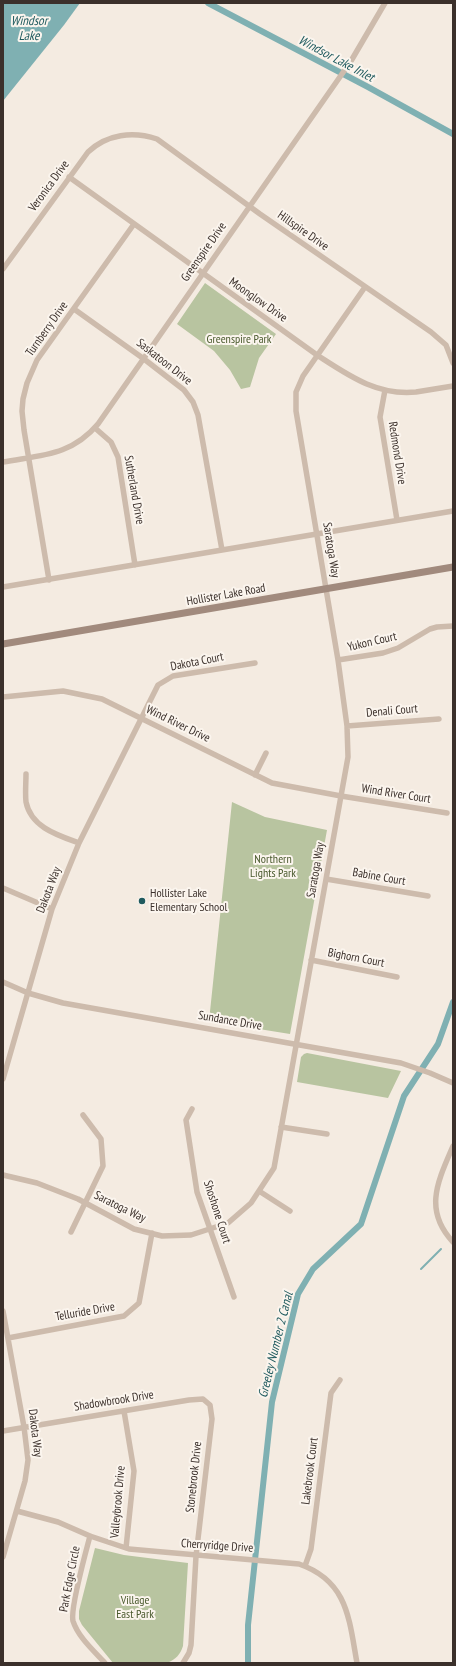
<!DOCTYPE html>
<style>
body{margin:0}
#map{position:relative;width:456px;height:1666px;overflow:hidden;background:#f4ebe1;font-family:"PT Sans Narrow",sans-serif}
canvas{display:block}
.frame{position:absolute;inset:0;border:4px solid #3b302b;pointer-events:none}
</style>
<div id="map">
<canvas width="456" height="1666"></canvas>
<div class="frame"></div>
</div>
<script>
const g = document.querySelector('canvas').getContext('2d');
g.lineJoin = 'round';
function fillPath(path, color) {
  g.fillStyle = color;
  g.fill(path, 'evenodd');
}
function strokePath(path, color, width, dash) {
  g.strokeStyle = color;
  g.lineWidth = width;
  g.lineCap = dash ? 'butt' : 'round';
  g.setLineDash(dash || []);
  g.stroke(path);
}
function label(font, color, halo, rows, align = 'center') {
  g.font = font + ' "PT Sans Narrow",sans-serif';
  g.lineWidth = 4;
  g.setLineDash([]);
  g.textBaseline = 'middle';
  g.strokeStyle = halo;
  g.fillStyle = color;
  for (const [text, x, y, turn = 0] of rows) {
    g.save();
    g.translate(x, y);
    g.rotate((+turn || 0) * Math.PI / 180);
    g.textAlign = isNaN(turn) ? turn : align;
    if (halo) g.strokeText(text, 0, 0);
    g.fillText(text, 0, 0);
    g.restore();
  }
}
const green = new Path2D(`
 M 205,283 L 276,334 L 259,358 L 250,387 L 241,389 L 230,370 L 214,351 L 177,324 Z
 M 232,802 L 265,817 L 327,830 L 290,1034 L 209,1021 Z
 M 307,1053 L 401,1071 L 388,1098 L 297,1082 L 301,1057 L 304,1054 Z
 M 95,1548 L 124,1555 L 188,1563 L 183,1646 C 180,1655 176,1659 167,1663 L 113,1663 L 82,1625 L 79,1619 L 79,1611 Z`);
const water = new Path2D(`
 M 3,3 L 80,3 L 64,25 L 3,101 Z`);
const stream = new Path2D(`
 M 421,1269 L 441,1249`);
const canal = new Path2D(`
 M 208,3 L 368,87 L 453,134
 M 248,1663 L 248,1625 L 272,1402 L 298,1294 L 313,1269 L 361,1224 L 404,1096 L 438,1044 L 453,1002`);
const street = new Path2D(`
 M 69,177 L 317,355 C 348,375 377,396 416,392 C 429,390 441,388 453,386
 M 3,269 L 88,152 C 107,134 133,131 157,139 L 260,214 L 431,332 L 446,345 L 453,363
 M 74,309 L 144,359 L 184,390 L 193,402 L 198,415 L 222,550
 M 385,390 L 380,417 L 397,520
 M 95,428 L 111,442 L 118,457 L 135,565
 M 3,462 C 41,455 71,456 98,424 L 351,61 L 385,3
 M 49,580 L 24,430 L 22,411 L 23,399 L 27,383 L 37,360 L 134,224
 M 3,587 L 453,511
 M 338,660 L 383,653 L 398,648 L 430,629 L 437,627 L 453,626
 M 3,697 L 63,691 L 102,699 L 272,783 L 341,796 L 447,813
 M 347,726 L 439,719
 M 26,774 C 26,783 25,793 26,802 C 31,827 57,835 79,843
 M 255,775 L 266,753
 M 326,879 L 428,896
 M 3,888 L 52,909
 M 311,960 L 397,977
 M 3,982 L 28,993 L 63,1003 L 401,1063 L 430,1073 L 453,1083
 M 3,1079 L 52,909 L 79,843 L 158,685 L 173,676 L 255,663
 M 192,1109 L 186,1120 L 197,1192 L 234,1297
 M 281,1127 L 327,1134
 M 453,1146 C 438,1181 423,1210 453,1242
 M 3,1175 L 37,1183 L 78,1199 L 134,1229 L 162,1236 L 191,1235 L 228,1223 L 251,1203 L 274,1168 L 348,757 L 347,726 L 338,660 L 296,411 L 296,392 L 303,376 L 365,287
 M 259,1191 L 290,1211
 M 71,1232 L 103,1166 L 101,1139 L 83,1115
 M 3,1311 L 24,1427 L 28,1460 L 25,1481 L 3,1557
 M 8,1338 L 124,1316 L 139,1303 L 152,1233
 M 124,1411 L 134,1471 L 126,1548
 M 3,1431 L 189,1400 L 203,1399 L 210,1405 L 212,1419 L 196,1556 L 191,1645 L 189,1653 L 183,1663
 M 17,1511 L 58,1522 L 90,1536 L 129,1549 L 299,1564 C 348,1581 349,1619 357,1663
 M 90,1536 C 86,1551 70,1609 73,1621 C 78,1637 94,1651 105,1663
 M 305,1566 L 311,1549 L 331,1393 L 340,1380`);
const secondary = new Path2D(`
 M 3,644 L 453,567`);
const markers = [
 [142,901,4,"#1f5a5e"]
];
const streetNames = [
 ["Veronica Drive",49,186,-54],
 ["Hillspire Drive",303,231,35],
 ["Greenspire Drive",204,252,-55],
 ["Moonglow Drive",258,300,35],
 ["Turnberry Drive",47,329,-55],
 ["Saskatoon Drive",164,362,38],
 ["Redmond Drive",397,453,81],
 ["Sutherland Drive",134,490,80],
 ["Saratoga Way",331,550,81],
 ["Hollister Lake Road",226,595,-10],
 ["Yukon Court",372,642,-13],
 ["Dakota Court",197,662,-11],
 ["Denali Court",392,711,-5],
 ["Wind River Drive",178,724,26],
 ["Wind River Court",396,794,9],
 ["Saratoga Way",316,870,-80],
 ["Babine Court",379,877,10],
 ["Dakota Way",49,890,-69],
 ["Bighorn Court",356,958,11],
 ["Sundance Drive",230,1021,10],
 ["Saratoga Way",120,1207,26],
 ["Shoshone Court",217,1212,72],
 ["Telluride Drive",85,1312,-10],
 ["Shadowbrook Drive",114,1401,-9],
 ["Dakota Way",35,1433,83],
 ["Lakebrook Court",310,1471,-83],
 ["Stonebrook Drive",194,1477,-84],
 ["Valleybrook Drive",118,1502,-85],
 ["Cherryridge Drive",217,1546,4],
 ["Park Edge Circle",70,1579,-79]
];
const parkNames = [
 ["Greenspire Park",239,340],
 ["Northern",273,860],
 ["Lights Park",273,874],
 ["Village",135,1601],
 ["East Park",135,1615]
];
const poiNames = [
 ["Hollister Lake",150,894],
 ["Elementary School",150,908]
];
const waterNames = [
 ["Windsor",29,21],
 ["Lake",29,36],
 ["Windsor Lake Inlet",336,59,28],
 ["Greeley Number 2 Canal",276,1345,-76]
];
fillPath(green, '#b8c4a0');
fillPath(water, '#7fb0b2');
strokePath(stream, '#7fb0b2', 2);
strokePath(canal, '#7fb0b2', 6);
strokePath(street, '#cdbbac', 5.5);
strokePath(secondary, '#a18a7d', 7);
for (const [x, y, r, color] of markers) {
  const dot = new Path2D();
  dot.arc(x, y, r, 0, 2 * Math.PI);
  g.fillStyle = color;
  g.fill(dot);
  strokePath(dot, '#fbf5ee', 1.5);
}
label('12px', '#3b302b', '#fbf5ee', streetNames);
label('12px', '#4a5a2e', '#fbf5ee', parkNames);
label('12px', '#3b302b', '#fbf5ee', poiNames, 'left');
label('italic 13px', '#1f5a5e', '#fbf5ee', waterNames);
</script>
